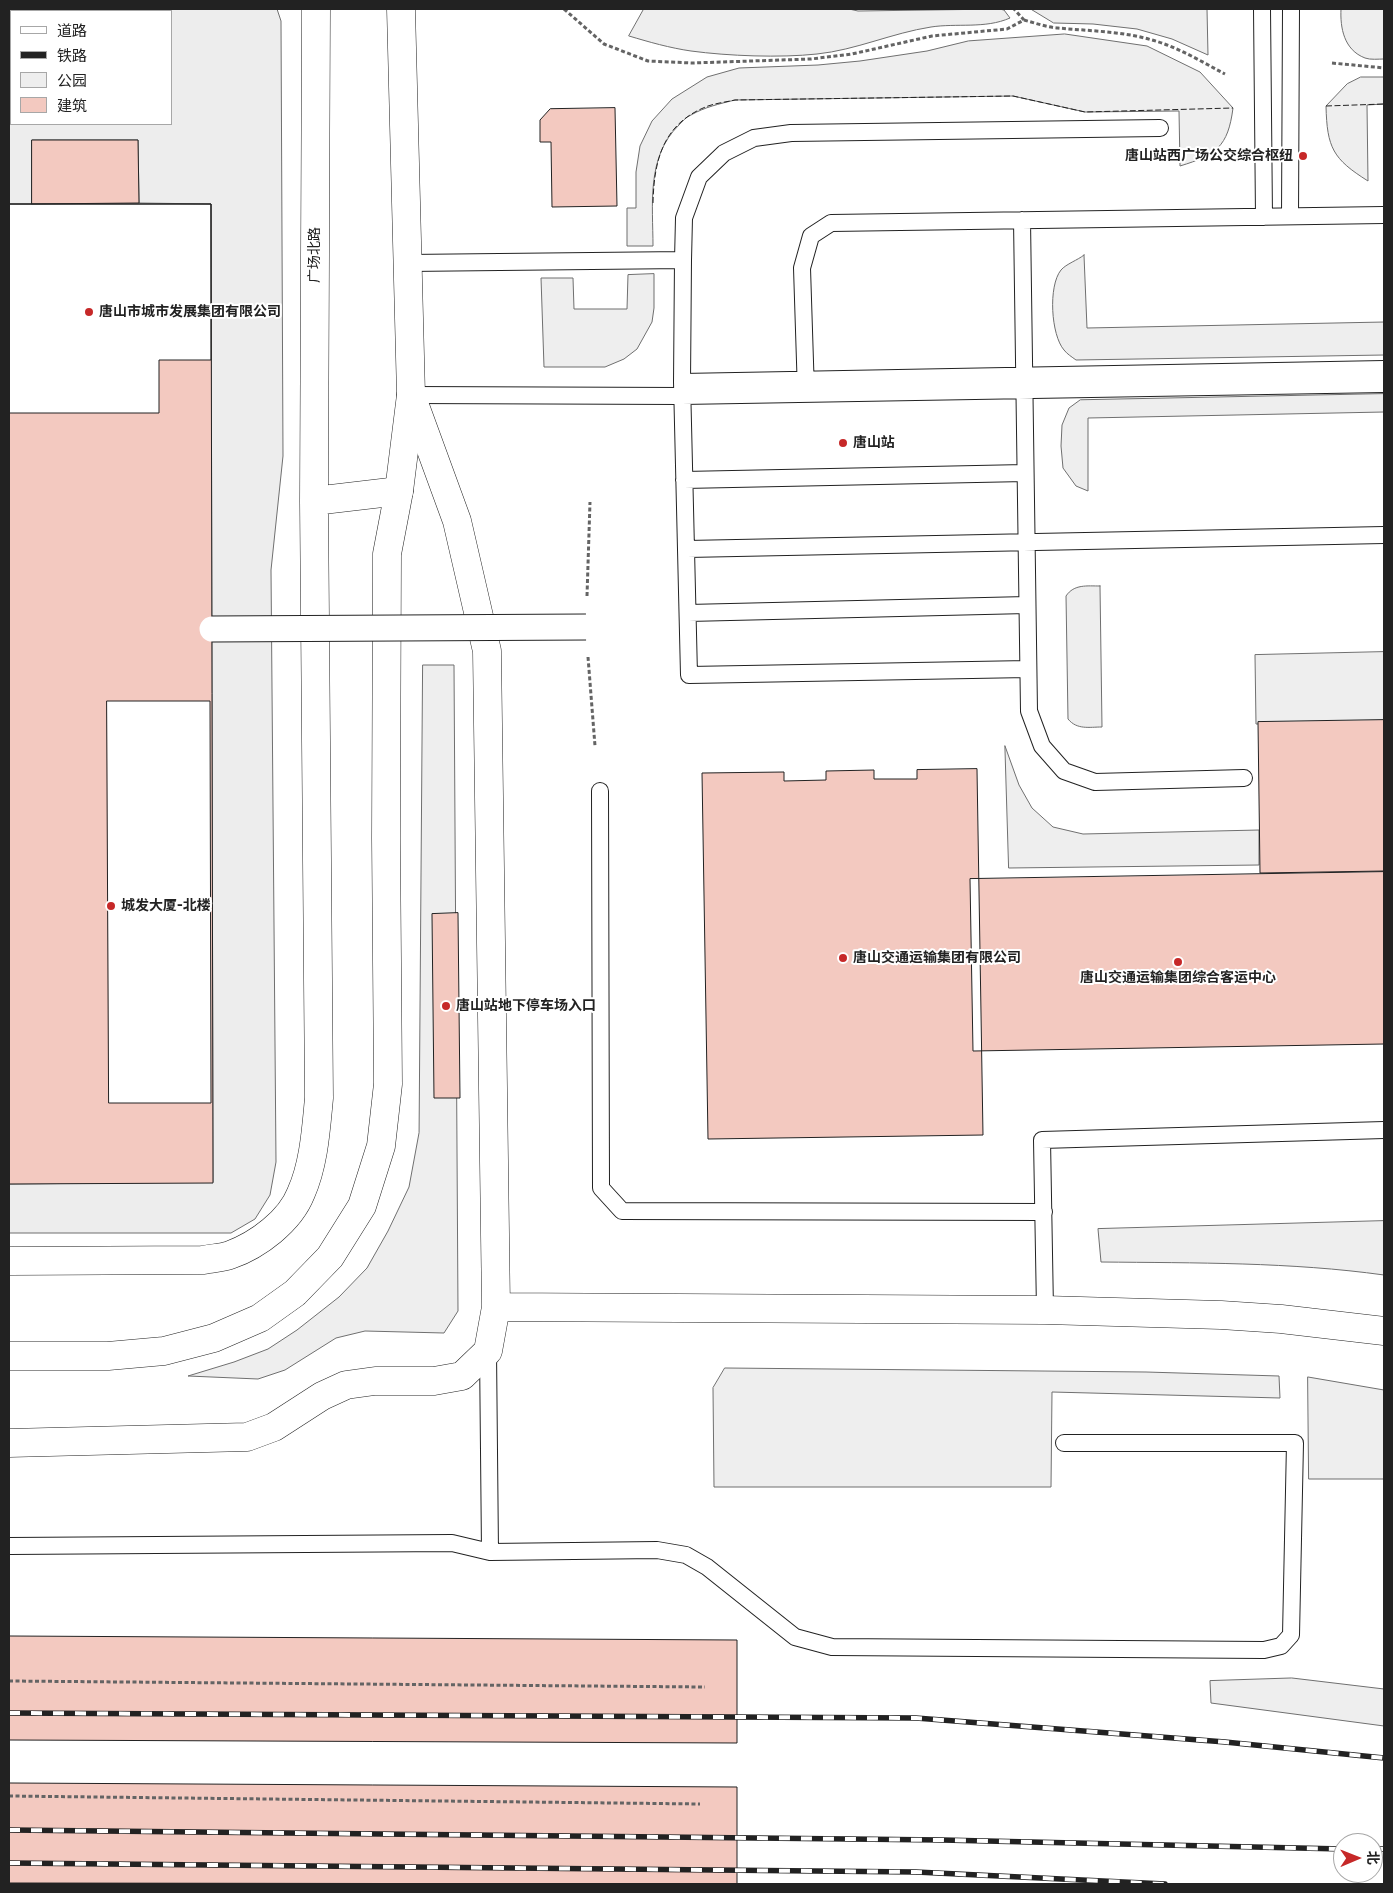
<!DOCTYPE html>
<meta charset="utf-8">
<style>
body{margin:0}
#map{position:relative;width:1393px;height:1893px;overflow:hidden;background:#fff;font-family:"Fira Sans","Noto Sans SC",sans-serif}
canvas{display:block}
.frame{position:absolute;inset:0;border:10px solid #222;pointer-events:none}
.legend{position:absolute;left:10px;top:10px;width:162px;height:115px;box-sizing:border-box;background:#fff;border:1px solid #a7a7a7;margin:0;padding:6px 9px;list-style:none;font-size:15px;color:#222}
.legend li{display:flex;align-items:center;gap:10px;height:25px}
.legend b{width:25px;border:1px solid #a7a7a7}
.north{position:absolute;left:1333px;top:1833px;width:50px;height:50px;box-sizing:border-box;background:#fff;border:1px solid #a7a7a7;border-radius:50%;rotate:89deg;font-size:14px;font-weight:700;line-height:20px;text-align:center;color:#222}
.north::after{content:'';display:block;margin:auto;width:18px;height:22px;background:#c62828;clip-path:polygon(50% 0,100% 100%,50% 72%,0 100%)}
</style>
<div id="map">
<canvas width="1393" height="1893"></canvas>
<div class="frame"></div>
<ul class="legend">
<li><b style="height:6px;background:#fff"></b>道路</li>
<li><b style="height:6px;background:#222"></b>铁路</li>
<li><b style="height:14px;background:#eee"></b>公园</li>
<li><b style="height:14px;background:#f3c9c0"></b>建筑</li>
</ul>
<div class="north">北</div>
</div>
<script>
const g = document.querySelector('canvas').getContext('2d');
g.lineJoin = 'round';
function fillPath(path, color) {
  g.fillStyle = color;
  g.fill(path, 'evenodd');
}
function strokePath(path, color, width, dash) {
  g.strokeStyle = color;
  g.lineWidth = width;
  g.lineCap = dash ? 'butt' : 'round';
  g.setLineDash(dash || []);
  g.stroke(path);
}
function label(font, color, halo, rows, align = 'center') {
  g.font = font + ' "Fira Sans","Noto Sans SC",sans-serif';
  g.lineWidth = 4;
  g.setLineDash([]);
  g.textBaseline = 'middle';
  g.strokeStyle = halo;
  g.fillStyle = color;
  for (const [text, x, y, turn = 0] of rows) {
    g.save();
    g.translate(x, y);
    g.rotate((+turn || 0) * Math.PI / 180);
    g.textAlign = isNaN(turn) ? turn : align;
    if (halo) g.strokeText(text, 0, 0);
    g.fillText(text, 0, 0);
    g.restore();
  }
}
const green = new Path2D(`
 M 644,9 L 849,9 L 858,11 L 999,9 L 1004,10 L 1010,18 C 985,29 957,23 931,27 C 892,33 856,50 817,54 C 780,58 728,56 691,51 C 670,48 649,42 629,36 Z
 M 1031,9 L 1207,9 L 1208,55 L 1172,39 L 1137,29 L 1093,24 L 1054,23 Z
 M 1341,9 L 1384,9 L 1384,59 C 1379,59 1370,60 1365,58 C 1344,50 1340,28 1341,9 Z
 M 1065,34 L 1147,46 L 1200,72 L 1233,108 C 1228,147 1216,155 1180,166 L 1179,111 L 1085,112 L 1013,96 L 735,100 C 719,104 705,107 691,115 C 686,117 683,121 679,125 C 646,157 653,205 653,246 L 627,246 L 627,208 L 636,208 L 636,172 L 640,146 L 652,121 L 672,99 L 707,77 L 739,68 L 818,65 L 860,61 L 927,51 L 968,41 Z
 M 1361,77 L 1384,77 L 1384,104 L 1367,105 L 1368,181 C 1333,159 1327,148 1326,106 L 1347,84 Z
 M 1084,255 L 1087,328 L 1384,322 L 1384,355 L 1076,360 C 1072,357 1067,354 1064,350 C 1051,335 1048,286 1061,270 C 1066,264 1078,260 1084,255 Z
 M 654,274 L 654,308 L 652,322 L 637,349 L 624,359 L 605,367 L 544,367 L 541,278 L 573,278 L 574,309 L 627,309 L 628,275 Z
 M 1384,394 L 1384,412 L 1088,418 L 1088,491 L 1076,486 L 1063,468 L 1061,446 L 1062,425 L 1069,408 L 1080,400 Z
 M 1100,586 L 1102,727 C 1089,727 1077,730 1068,719 L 1066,596 C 1074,584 1087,586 1100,586 Z
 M 1384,652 L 1384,721 L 1256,724 L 1255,655 Z
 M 423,665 L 454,665 L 458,1311 L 444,1333 L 365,1331 L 336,1338 L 285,1370 L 258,1379 L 188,1376 L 234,1362 L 268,1349 L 297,1330 L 339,1297 L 367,1268 L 388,1231 L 409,1187 L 419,1133 Z
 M 1005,746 L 1019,785 L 1032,808 L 1053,827 L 1083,834 L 1259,830 L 1259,865 L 1009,868 Z
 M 1384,1221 L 1384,1275 C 1291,1262 1195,1263 1101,1262 L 1098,1229 Z
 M 725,1368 L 1146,1372 L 1279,1376 L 1280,1398 L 1052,1392 L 1051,1487 L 714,1487 L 713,1388 Z
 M 1308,1377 L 1384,1390 L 1384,1479 L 1309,1479 Z
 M 1292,1678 L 1384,1689 L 1384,1726 L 1211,1703 L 1210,1681 Z`);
const parking = new Path2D(`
 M 9,9 L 277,9 L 281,21 L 283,456 L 271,570 L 276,1162 L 270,1195 L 255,1219 L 231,1233 L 9,1233 L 9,1184 L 213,1182 L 211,204 L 139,203 L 138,140 L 32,140 L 32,204 L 9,204 ZM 11,11 L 171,11 L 171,124 L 11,124 Z`);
const building = new Path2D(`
 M 615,108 L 617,206 L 552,207 L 551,142 L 540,142 L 540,120 L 550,109 Z
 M 32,140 L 138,140 L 139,203 L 32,204 Z
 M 9,204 L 211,204 L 211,360 L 159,360 L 159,413 L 9,413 Z
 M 9,204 L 211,204 L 213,1183 L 9,1184 Z
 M 107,701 L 210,701 L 211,1103 L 109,1103 Z
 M 1384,720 L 1384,871 L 1260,873 L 1258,722 Z
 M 977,769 L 983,1135 L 708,1139 L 702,773 L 784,772 L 784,781 L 826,780 L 826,771 L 874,770 L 874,779 L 917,779 L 917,770 Z
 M 1384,872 L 1384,1044 L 973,1051 L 970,879 Z
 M 458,913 L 460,1098 L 434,1098 L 432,914 Z
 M 9,1636 L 737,1640 L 737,1743 L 9,1740 Z
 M 9,1783 L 737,1787 L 737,1884 L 9,1883 Z`);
const path = new Path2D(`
 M 564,9 L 604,44 L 648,61 L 692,63 L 811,59 L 852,54 L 932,36 L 1007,29 L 1024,20 L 1014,9
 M 1024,20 C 1035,23 1046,27 1058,28 C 1089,31 1121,31 1152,40 C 1178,47 1202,62 1225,74
 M 1332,63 L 1384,68
 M 587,596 L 590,502
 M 588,657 L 595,746
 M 9,1681 L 705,1687
 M 9,1796 L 700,1804`);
const service = new Path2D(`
 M 1262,9 L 1264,217
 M 1290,216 L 1291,9
 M 1022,220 L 1029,711 L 1042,746 L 1064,771 L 1095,782 L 1244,778
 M 683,260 L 684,218 L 699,177 L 724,153 L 754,138 L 791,133 L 1160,128
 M 408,263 L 683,260 L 682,382 L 689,675 L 1028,669
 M 682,382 L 1384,369
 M 806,393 L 802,268 L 811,236 L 831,223 L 1384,215
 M 411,395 L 682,396 L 1384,384
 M 684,480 L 1025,473
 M 687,549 L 1384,535
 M 688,613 L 1027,605
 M 600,791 L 601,1188 L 622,1211 L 1044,1212
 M 1045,1310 L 1042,1140 L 1384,1130
 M 488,1351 L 490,1552
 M 9,1546 L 452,1543 L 490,1552 L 657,1550 L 686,1555 L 707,1567 L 795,1637 L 832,1647 L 1264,1650 L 1281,1646 L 1291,1635 L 1295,1443 L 1064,1443`);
const minor = new Path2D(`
 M 314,501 L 399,491
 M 9,1261 L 203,1260 C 212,1258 222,1258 230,1255 C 258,1245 290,1221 301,1193 C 314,1164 316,1129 319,1098 L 314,501 L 316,9
 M 496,1307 L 1045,1310 L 1221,1315 L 1281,1319 L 1384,1331
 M 9,1443 L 247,1437 L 274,1427 L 322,1396 L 346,1385 L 375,1381 L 434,1381 L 462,1376 L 488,1351 L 496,1307 L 487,651 L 457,521 L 411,395`);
const primary = new Path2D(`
 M 9,1356 L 108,1356 L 164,1351 L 214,1338 L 260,1318 L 295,1293 L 330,1257 L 362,1206 L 381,1146 L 388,1084 L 386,838 L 387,554 L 399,491 L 411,395 L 401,9`);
const rail = new Path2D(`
 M 9,1713 L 916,1718 L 1225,1742 L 1384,1758
 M 9,1830 L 942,1840 L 1343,1849
 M 1373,1849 L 1384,1849
 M 9,1863 L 916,1872 L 1165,1884`);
const pedestrianBridge = new Path2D(`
 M 212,629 L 586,627`);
const fence = new Path2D(`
 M 1326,106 L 1384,104
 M 653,203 C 654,160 663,123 708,106 C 717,103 726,102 735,100 L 1013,96 L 1085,112 L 1233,108`);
const markers = [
 [1303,156,5,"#c62828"],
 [89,312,5,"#c62828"],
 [843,443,5,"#c62828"],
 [111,906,5,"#c62828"],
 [843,958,5,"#c62828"],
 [1178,962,5,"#c62828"],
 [446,1006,5,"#c62828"]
];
const poiNames = [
 ["唐山站西广场公交综合枢纽",1293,156,"right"],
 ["唐山市城市发展集团有限公司",99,312],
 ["唐山站",853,443],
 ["城发大厦-北楼",121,906],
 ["唐山交通运输集团有限公司",853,958],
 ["唐山交通运输集团综合客运中心",1178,978,"center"],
 ["唐山站地下停车场入口",456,1006]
];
const streetNames = [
 ["广场北路",315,255,-90]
];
fillPath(green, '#eee');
strokePath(green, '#6f6f6f', 1);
fillPath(parking, '#ededed');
strokePath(parking, '#6f6f6f', 1);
fillPath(building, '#f3c9c0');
strokePath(building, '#222', 1);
strokePath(service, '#222', 18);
strokePath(minor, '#222', 29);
strokePath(primary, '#222', 29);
strokePath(path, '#646464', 3, [4, 2.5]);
strokePath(service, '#fff', 16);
strokePath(minor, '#fff', 28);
strokePath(primary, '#fff', 28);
strokePath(rail, '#222', 5.5);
strokePath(rail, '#fff', 4, [11]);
strokePath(pedestrianBridge, '#222', 27, []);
strokePath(pedestrianBridge, '#fff', 25);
strokePath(fence, '#222', 1, [6, 2.5]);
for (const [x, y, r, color] of markers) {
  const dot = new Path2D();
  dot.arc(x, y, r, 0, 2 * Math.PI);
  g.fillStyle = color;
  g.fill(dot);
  strokePath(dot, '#fff', 2);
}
label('bold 14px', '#222', '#fff', poiNames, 'left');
label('14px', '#222', '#fff', streetNames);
</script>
